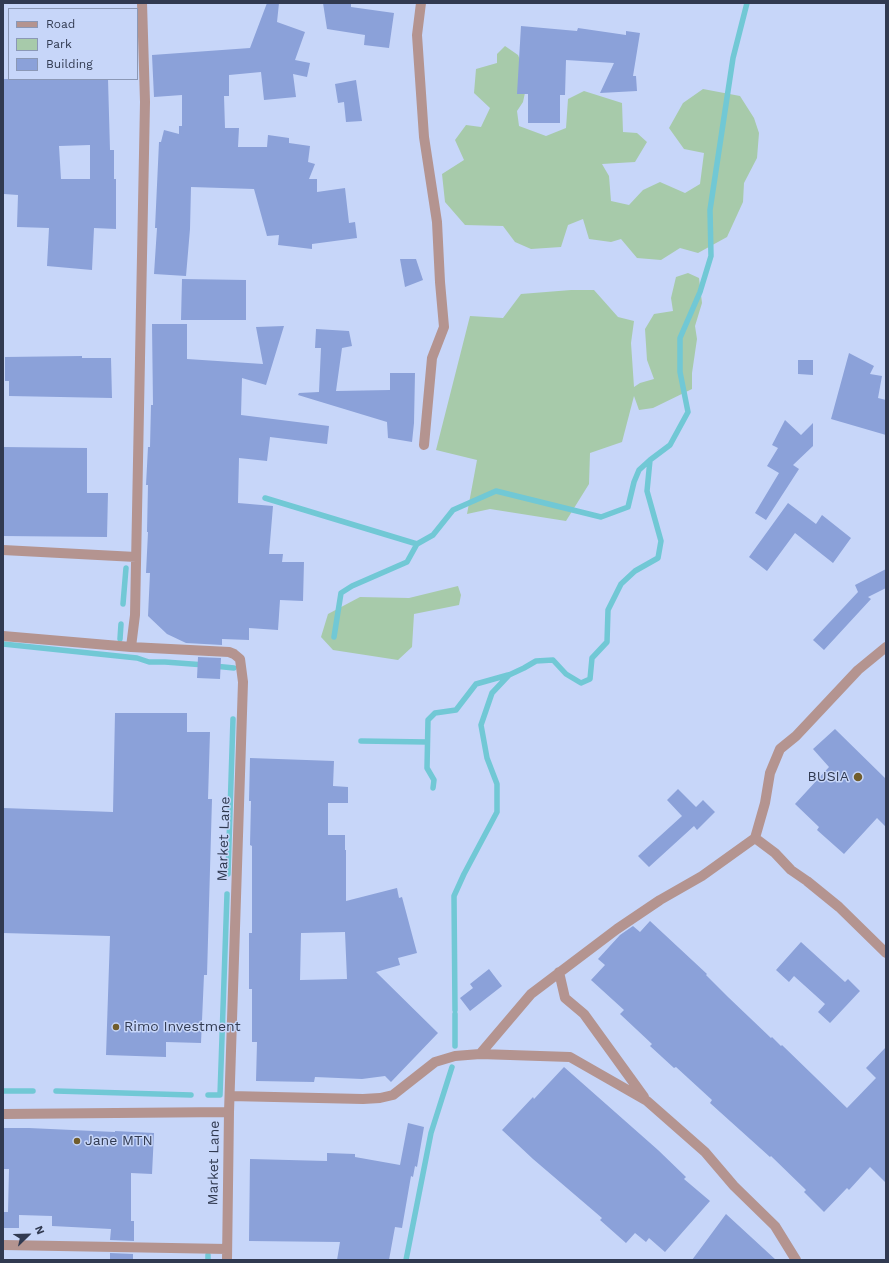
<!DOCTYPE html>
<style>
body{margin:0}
#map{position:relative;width:889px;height:1263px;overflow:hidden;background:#c7d6f9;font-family:"Work Sans",sans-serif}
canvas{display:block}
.frame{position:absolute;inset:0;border:4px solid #313a51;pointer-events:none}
.legend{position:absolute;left:8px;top:8px;width:130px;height:72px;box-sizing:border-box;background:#c7d6f9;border:1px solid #8b98b6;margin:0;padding:5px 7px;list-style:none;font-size:12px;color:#313a51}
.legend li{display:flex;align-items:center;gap:8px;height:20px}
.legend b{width:20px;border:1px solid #8b98b6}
.north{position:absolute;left:8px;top:1215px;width:40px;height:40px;-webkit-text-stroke:3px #c7d6f9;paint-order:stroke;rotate:67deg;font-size:11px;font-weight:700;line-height:16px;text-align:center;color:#313a51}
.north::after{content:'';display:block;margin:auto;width:14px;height:18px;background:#313a51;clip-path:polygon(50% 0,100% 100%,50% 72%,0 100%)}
</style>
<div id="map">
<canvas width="889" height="1263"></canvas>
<div class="frame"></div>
<ul class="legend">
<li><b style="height:5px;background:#b49490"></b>Road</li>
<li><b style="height:11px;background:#a7caaa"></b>Park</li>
<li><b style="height:11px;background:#8ba1d9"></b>Building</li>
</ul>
<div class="north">N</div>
</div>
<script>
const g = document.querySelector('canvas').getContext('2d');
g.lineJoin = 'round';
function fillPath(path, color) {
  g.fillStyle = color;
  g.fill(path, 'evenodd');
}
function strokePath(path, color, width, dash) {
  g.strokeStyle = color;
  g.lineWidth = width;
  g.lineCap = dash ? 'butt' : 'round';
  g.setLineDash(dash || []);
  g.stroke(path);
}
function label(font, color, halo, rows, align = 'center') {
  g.font = font + ' "Work Sans",sans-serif';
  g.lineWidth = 3;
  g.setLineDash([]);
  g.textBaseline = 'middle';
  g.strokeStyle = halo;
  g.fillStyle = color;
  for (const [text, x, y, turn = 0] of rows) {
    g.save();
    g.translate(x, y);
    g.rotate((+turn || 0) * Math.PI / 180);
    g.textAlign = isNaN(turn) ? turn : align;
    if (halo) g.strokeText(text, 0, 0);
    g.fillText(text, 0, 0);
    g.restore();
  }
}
const green = new Path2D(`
 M 505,46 L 518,55 L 525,72 L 526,88 L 523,102 L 517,111 L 519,126 L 546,136 L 566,128 L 568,99 L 584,91 L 622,103 L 623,132 L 637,133 L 647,142 L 635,162 L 602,164 L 609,176 L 611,201 L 629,205 L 643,190 L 660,182 L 685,193 L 700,184 L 704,153 L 684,149 L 669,128 L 683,103 L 703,89 L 740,96 L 754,118 L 759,133 L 757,158 L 744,183 L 743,202 L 727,237 L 698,253 L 680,248 L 661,260 L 637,258 L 621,239 L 611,242 L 589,239 L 583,219 L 568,225 L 561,247 L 531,249 L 515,242 L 503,226 L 465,225 L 445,202 L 442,174 L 464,160 L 455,140 L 466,125 L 481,127 L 490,108 L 474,93 L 476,69 L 497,63 L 497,54 Z
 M 688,273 L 699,278 L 702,303 L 695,326 L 697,339 L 692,373 L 692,389 L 653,408 L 639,410 L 634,396 L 622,442 L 590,453 L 589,484 L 566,521 L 490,509 L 467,514 L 477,460 L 436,450 L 470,316 L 503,318 L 521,294 L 571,290 L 594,290 L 618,317 L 634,321 L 631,343 L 634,387 L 640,383 L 654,379 L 647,360 L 645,329 L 654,314 L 673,311 L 671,298 L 676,277 Z
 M 458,586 L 461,595 L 459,605 L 414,614 L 412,647 L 398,660 L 333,650 L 321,637 L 328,614 L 360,597 L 409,598 Z`);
const stream = new Path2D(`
 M 265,498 L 417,544
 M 123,604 L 126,568
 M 334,637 L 341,593 L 352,586 L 407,562 L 417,544 L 433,535 L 453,510 L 496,491 L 601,517 L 628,507 L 634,482 L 639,470 L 650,460
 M 120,639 L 121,624
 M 3,644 L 137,658 L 149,662 L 165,662 L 205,665
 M 214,666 L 234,668
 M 361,741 L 427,742
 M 433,788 L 434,780 L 427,768 L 428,720 L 435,713 L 456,710 L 476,684 L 508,675
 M 228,874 L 233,719
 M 455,1010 L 454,896 L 464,874 L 497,812 L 497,784 L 487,758 L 481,725 L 492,693 L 509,675 L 524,668 L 536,661 L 553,660 L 566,674 L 581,683 L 590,679 L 592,658 L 607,642 L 608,610 L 621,584 L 635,571 L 658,558 L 661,541 L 647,491 L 650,460 L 670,445 L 688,412 L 680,372 L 680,338 L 700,292 L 711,256 L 710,210 L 733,58 L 747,3
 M 455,1046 L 455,1014
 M 3,1091 L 33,1091
 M 56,1091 L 191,1095
 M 208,1095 L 220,1095 L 227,894
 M 208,1260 L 208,1255
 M 406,1260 L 431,1133 L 452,1067`);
const building = new Path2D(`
 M 267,3 L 279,3 L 277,22 L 305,32 L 295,60 L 310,63 L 307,77 L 293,74 L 296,97 L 264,100 L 261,72 L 229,75 L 229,96 L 224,96 L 225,128 L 239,128 L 238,147 L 267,147 L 268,135 L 289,138 L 289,143 L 310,146 L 308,162 L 315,164 L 309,179 L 317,179 L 317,192 L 345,188 L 349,223 L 355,222 L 357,238 L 312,244 L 312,249 L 278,245 L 279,235 L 267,236 L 254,189 L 191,187 L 190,229 L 186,276 L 154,274 L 157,228 L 155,228 L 159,142 L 161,142 L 164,130 L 179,134 L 179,126 L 182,126 L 182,95 L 154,97 L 152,55 L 250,48 Z
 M 323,3 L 351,3 L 351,7 L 394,13 L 389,48 L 364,45 L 365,35 L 327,29 Z
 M 521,26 L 577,31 L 578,28 L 626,35 L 626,31 L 640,33 L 633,76 L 636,76 L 637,91 L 600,93 L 614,63 L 566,60 L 565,95 L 560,95 L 560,123 L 528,123 L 528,94 L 517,94 Z
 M 3,79 L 108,79 L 110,150 L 114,150 L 114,179 L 116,179 L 116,229 L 94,228 L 92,270 L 47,266 L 49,228 L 17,227 L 18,195 L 4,194 ZM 90,145 L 90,179 L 61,179 L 59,146 Z
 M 356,80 L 362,121 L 346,122 L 344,102 L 338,103 L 335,84 Z
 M 400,259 L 416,259 L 423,280 L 405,287 Z
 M 182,279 L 246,280 L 246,320 L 181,320 Z
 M 152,324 L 187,324 L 187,359 L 263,364 L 256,327 L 284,326 L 266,385 L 242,378 L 241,415 L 329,426 L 327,444 L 270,437 L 267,461 L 239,458 L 238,503 L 273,506 L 269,554 L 283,554 L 282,562 L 304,562 L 303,601 L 280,600 L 278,630 L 249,628 L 249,640 L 222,639 L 222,645 L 186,643 L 167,634 L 148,616 L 150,573 L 146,573 L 148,532 L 147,532 L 148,485 L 146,485 L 148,447 L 150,447 L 151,405 L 153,405 Z
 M 316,329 L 349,331 L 352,346 L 342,348 L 336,391 L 390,390 L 390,373 L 415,373 L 414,423 L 412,442 L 388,438 L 387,422 L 298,395 L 299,393 L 319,392 L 321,348 L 315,348 Z
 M 849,353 L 874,366 L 870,374 L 882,376 L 878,398 L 886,400 L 886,435 L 831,419 Z
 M 82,356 L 82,358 L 111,358 L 112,398 L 9,396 L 9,381 L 5,381 L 5,357 Z
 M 798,360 L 813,360 L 813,375 L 798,374 Z
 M 785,420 L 801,435 L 813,423 L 813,446 L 793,465 L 799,469 L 766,520 L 755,513 L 779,473 L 767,466 L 778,448 L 772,445 Z
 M 3,447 L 87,448 L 87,493 L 108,493 L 107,537 L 3,536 Z
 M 788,503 L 816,524 L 822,515 L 851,538 L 833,563 L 795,533 L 767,571 L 749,557 Z
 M 886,569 L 886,588 L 868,597 L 871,599 L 824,650 L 813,640 L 858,592 L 855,585 Z
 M 198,657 L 221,658 L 220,679 L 197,678 Z
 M 115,713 L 187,713 L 187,732 L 210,732 L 208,799 L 212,799 L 207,975 L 204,975 L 201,1043 L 166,1042 L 166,1057 L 106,1055 L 110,936 L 3,933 L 3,808 L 113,812 Z
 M 835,729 L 886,779 L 886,827 L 877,818 L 844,854 L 817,830 L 819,827 L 795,804 L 829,767 L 813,749 Z
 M 250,758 L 334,761 L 333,786 L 348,787 L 348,803 L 328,803 L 328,835 L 345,835 L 345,850 L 346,850 L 346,901 L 397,888 L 399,898 L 402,897 L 417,953 L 398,958 L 400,965 L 376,972 L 438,1033 L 391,1082 L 385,1076 L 362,1079 L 315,1077 L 314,1082 L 256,1081 L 257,1042 L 252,1042 L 252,989 L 249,989 L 249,933 L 252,933 L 252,846 L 250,845 L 251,801 L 249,801 ZM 345,932 L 347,979 L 300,980 L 301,933 Z
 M 678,789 L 696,807 L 703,800 L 715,812 L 697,830 L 694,826 L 649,867 L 638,856 L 682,816 L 667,800 Z
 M 650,921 L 707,974 L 706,975 L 728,997 L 771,1038 L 772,1037 L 781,1046 L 782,1045 L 847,1108 L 876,1078 L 866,1068 L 886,1047 L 886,1183 L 870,1167 L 849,1190 L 847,1188 L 824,1212 L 804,1192 L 806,1190 L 771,1156 L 770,1157 L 710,1103 L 712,1100 L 676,1067 L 674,1068 L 650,1046 L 652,1044 L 620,1014 L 624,1010 L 591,980 L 605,965 L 598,959 L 620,935 L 633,926 L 640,932 Z
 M 801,942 L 845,982 L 848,979 L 860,991 L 830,1023 L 818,1012 L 825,1004 L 794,976 L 789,982 L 776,970 Z
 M 489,969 L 502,986 L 470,1011 L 460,998 L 473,988 L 470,984 Z
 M 564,1067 L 658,1150 L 686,1177 L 684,1179 L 710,1201 L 665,1252 L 649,1238 L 646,1242 L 635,1233 L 626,1243 L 600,1220 L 602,1218 L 533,1159 L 502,1130 L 533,1097 L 534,1099 Z
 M 408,1123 L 424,1127 L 417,1167 L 415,1166 L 413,1177 L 411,1176 L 402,1228 L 395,1227 L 389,1260 L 337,1260 L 340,1242 L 249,1241 L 250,1159 L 327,1161 L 327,1153 L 355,1154 L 355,1157 L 400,1165 Z
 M 3,1128 L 29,1128 L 115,1132 L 115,1131 L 154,1133 L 152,1174 L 131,1173 L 131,1221 L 134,1221 L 134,1241 L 110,1240 L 111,1229 L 52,1226 L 52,1216 L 19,1215 L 19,1228 L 3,1228 L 3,1212 L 8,1212 L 9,1169 L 3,1169 Z
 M 726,1214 L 776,1260 L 692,1260 Z
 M 110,1253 L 133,1254 L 133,1260 L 110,1260 Z`);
const minor = new Path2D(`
 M 421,3 L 417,35 L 424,137 L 437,222 L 440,282 L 444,327 L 432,358 L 424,445
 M 3,550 L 136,557
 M 3,636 L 131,647 L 229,652 L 234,654 L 240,659 L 243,682 L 229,1112 L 227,1260
 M 131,647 L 135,615 L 145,102 L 142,3
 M 755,838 L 765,803 L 770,773 L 780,749 L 796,736 L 858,670 L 886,647
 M 559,972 L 565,998 L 584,1014 L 644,1097
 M 480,1054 L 531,994 L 617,929 L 660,900 L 702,876 L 755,838 L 775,853 L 791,870 L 807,881 L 839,907 L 886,953
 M 230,1096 L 363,1099 L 380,1098 L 393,1095 L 435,1062 L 455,1056 L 480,1054 L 570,1057 L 647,1101 L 705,1152 L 734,1186 L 775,1226 L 796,1260
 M 3,1114 L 229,1112
 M 3,1245 L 227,1249`);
const markers = [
 [858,777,5,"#715d2c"],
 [116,1027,4,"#715d2c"],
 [77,1141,4,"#715d2c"]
];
const poiNames = [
 ["BUSIA",849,777,"right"],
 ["Rimo Investment",124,1027],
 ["Jane MTN",85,1141]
];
const streetNames = [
 ["Market Lane",224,839,-88],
 ["Market Lane",214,1163,-89]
];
fillPath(green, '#a7caaa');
strokePath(stream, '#71c8d5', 5.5);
fillPath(building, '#8ba1d9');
strokePath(minor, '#b49490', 10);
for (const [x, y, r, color] of markers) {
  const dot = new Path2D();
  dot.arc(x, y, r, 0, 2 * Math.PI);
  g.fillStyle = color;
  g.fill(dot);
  strokePath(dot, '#c7d6f9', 1.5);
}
label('14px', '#313a51', '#c7d6f9', poiNames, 'left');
label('14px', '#313a51', '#c7d6f9', streetNames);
</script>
